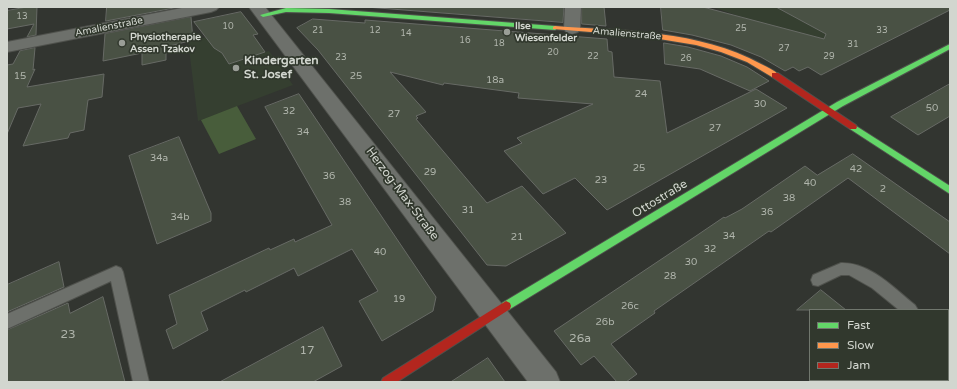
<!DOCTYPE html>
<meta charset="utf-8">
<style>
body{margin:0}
#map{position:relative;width:957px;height:389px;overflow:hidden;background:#323530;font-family:"Varela Round",sans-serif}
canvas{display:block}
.frame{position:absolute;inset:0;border:8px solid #d2d6cf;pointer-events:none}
.legend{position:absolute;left:809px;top:309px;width:140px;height:72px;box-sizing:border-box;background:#31382d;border:1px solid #71776e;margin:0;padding:5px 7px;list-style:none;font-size:12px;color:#d2d6cf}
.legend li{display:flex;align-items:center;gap:8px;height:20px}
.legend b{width:20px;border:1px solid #71776e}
</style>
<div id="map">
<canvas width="957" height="389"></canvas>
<div class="frame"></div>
<ul class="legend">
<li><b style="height:5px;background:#63d668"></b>Fast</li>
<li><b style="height:5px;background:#ff974d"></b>Slow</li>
<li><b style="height:5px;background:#b3261e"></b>Jam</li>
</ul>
</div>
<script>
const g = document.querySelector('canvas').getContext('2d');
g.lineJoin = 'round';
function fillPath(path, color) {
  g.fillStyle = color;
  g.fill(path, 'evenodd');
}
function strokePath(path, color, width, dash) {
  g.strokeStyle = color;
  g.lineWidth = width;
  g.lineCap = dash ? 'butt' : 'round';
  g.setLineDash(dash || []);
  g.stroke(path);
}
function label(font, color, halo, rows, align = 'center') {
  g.font = font + ' "Varela Round",sans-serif';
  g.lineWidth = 3.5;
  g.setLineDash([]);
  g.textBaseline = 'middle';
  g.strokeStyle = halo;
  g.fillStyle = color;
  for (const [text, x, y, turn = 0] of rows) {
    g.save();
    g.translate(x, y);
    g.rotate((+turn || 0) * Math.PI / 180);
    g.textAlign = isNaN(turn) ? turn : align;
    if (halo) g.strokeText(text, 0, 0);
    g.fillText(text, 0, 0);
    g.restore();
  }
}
const built = new Path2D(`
 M 713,7 L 900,7 L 811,48 L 778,30 Z
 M 241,12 L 258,34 L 251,36 L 253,39 L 256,38 L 265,52 L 269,51 L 293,85 L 198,121 L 188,41 L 207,37 Z`);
const green = new Path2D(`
 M 237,106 L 256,139 L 219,154 L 201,120 Z`);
const building = new Path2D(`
 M 27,7 L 37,7 L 36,35 L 27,37 L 34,24 L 7,29 L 7,11 Z
 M 107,7 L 179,7 L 106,21 Z
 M 366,7 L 564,7 L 563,22 Z
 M 582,7 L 604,7 L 606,26 L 582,24 Z
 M 661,7 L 703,7 L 824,39 L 826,34 L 776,7 L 950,7 L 950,10 L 821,75 L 808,67 L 799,71 L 793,67 L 785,71 L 761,57 L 731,45 L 692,35 L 663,30 Z
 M 241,12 L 258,34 L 253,35 L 265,52 L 229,64 L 222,53 L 214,48 L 194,22 Z
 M 191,17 L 193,40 L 166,47 L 166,60 L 142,65 L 142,53 L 103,61 L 105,34 Z
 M 313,19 L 365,23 L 365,20 L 607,39 L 608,51 L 612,52 L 614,77 L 660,81 L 667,133 L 756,89 L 787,108 L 607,210 L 575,178 L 543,194 L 504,151 L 522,143 L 517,138 L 593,104 L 518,98 L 519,93 L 444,83 L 443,85 L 390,72 L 426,112 L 416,116 L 418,118 L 416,119 L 487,203 L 522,186 L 566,233 L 506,266 L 487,265 L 318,50 L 297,28 Z
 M 664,43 L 688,47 L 721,56 L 747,67 L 769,81 L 750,91 L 700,69 L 665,64 Z
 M 35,48 L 33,70 L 35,69 L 27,87 L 104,74 L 102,97 L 88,100 L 84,130 L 70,133 L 68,138 L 23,146 L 41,104 L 18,108 L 7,134 L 7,65 L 13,64 L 20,51 Z
 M 950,84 L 950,116 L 918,135 L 891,117 Z
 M 299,94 L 436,297 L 433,311 L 382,341 L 359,301 L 378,291 L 352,249 L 298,276 L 294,268 L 246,292 L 245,290 L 201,312 L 208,330 L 173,349 L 166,330 L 177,324 L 169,295 L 269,248 L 270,250 L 294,239 L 295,242 L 332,225 L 265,107 Z
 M 179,137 L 211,213 L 211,221 L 157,244 L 129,156 Z
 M 853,154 L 950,222 L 950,254 L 848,178 L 771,232 L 769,231 L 654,311 L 655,313 L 611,344 L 637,374 L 626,382 L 617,382 L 594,356 L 581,365 L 554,331 L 696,236 L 724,217 L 725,218 L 742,209 L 805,166 L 817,175 Z
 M 59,262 L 64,287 L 7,312 L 7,285 Z
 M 821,290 L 846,310 L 797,310 Z
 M 103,297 L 125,382 L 7,382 L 7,330 L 68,303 L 70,313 Z
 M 323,327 L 342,366 L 313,382 L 220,382 Z
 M 488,358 L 505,382 L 451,382 Z`);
const lane = new Path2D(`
 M 841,263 C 870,262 894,288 915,305 L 918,310 L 899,310 L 872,288 L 849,275 L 841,275 L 818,286 L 813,285 L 811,280 L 813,275 Z
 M 116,266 L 121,268 L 123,272 L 149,382 L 133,382 L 111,281 L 7,329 L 7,314 Z
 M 948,333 L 950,334 L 950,351 L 948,350 Z`);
const street = new Path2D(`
 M 187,7 L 219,7 L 216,10 L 211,12 L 7,52 L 7,42 Z
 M 249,7 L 265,7 L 556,372 L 560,382 L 528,382 Z
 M 565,7 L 581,7 L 580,29 L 578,32 L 572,34 L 566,32 L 564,29 Z`);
const fast = new Path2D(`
 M 286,8 L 329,9 L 555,26 L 558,28 L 555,30 L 329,13 L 286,12 L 263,17 L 260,15 Z
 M 950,44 L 950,49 L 843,106 L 510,309 L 506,311 L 502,309 L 501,306 L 502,303 L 837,102 Z
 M 853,124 L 950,186 L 950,194 L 850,129 L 849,127 L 850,125 Z`);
const slow = new Path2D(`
 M 555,26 C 623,31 699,30 761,64 C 767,67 774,70 779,75 L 778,77 L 772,77 L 747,62 L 721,52 L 696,45 L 641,36 L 553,29 L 553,27 Z`);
const jam = new Path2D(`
 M 772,73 L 778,73 L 856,125 L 857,127 L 856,129 L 850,129 L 772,77 Z
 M 506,301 L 510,303 L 511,306 L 510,309 L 397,382 L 381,382 L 383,378 Z`);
const markers = [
 [507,32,4,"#9a9e97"],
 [122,43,4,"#9a9e97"],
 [236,68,4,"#9a9e97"]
];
const farNumbernames = [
 ["13",22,17],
 ["10",228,27],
 ["25",741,29],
 ["21",318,31],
 ["12",375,31],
 ["33",882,31],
 ["14",406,34],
 ["16",465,41],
 ["18",499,44],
 ["31",853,45],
 ["27",784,49],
 ["20",553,53],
 ["22",593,57],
 ["29",829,57],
 ["23",341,58],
 ["26",686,59]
];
const farPoinames = [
 ["Ilse",515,26],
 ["Wiesenfelder",515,38],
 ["Physiotherapie",130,37],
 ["Assen Tzakov",130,49]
];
const farStreetnames = [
 ["Amalienstraße",109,27,-11],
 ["Amalienstraße",627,34,5]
];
const numberNames = [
 ["15",20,76],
 ["25",356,76],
 ["18a",495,80],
 ["24",641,94],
 ["30",760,104],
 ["50",932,108],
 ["32",289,111],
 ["27",394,114],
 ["27",715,128],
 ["34",303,132],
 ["34a",159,158],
 ["25",639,168],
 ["42",856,169],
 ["29",430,172],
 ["36",329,176],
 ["23",601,180],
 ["40",810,183],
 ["2",883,189],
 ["38",789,198],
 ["38",345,202],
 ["31",468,210],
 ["36",767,212],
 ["34b",180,217],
 ["34",729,236],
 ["21",517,237],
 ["32",710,249],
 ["40",380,252],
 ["30",691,262],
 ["28",670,276],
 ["19",399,299],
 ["26c",630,306],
 ["26b",605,322]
];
const poiNames = [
 ["Kindergarten",244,61],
 ["St. Josef",244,75]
];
const streetNames = [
 ["Herzog-Max-Straße",402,194,53],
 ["Ottostraße",660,199,-31]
];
const nearNumbernames = [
 ["23",68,335],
 ["26a",580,339],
 ["17",307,351]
];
fillPath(built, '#353f30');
fillPath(green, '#485d3b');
fillPath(building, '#495144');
strokePath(building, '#676a65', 1);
strokePath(lane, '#4f514c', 2);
strokePath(street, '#4f514c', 2);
strokePath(fast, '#4f514c', 2);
strokePath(slow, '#4f514c', 2);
strokePath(jam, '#4f514c', 2);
fillPath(lane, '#6d706b');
fillPath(street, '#6d706b');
fillPath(fast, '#63d668');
fillPath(slow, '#ff974d');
fillPath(jam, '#b3261e');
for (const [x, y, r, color] of markers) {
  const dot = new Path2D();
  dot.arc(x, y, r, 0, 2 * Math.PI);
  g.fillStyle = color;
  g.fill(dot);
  strokePath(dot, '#31382d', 1.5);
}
label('9px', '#b0b5ac', null, farNumbernames);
label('bold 10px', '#d2d6cf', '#31382d', farPoinames, 'left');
label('10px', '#d2d6cf', '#31382d', farStreetnames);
label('10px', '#b0b5ac', null, numberNames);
label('bold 12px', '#d2d6cf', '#31382d', poiNames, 'left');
label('12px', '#d2d6cf', '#31382d', streetNames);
label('12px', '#b0b5ac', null, nearNumbernames);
</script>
